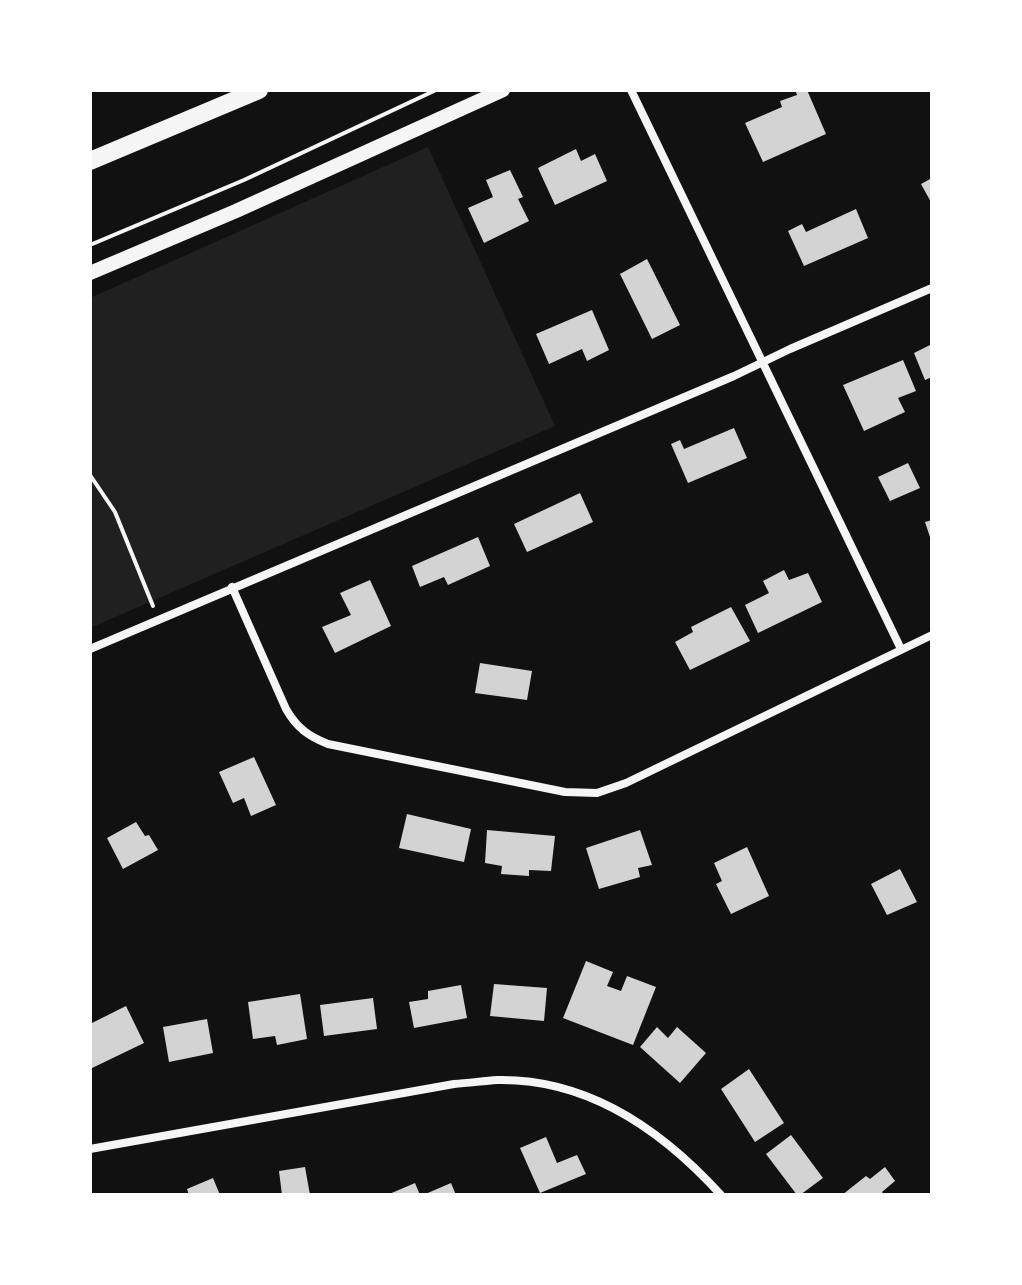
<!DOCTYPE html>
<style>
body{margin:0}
#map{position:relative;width:1022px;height:1285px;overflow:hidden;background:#111;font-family:"Roboto Serif",serif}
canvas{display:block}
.frame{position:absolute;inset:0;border:92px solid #fff;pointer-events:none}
</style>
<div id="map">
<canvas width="1022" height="1285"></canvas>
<div class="frame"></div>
</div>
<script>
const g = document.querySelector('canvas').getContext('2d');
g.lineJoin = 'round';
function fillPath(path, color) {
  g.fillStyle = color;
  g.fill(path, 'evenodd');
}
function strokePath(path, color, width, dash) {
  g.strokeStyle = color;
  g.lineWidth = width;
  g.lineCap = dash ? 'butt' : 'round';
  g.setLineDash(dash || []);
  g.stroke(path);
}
const green = new Path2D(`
 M 428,147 L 555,426 L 90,628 L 90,298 Z`);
const building = new Path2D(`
 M 800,90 L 807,90 L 826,134 L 763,162 L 745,123 L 782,107 L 780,101 L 797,95 L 796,92 Z
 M 576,149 L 581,161 L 595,154 L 607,181 L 555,205 L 538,168 Z
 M 510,170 L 523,197 L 518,199 L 529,221 L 484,243 L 468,208 L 493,197 L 486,180 Z
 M 932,178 L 932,204 L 921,184 Z
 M 856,209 L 868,238 L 804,266 L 788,231 L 802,224 L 806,232 Z
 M 647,259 L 680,325 L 652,339 L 620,274 Z
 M 592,310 L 609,350 L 587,361 L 582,349 L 549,364 L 536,334 Z
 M 932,344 L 932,377 L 925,380 L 914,353 Z
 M 903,360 L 916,391 L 898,398 L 905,412 L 864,431 L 843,385 Z
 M 734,428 L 747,458 L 688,483 L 671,444 L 680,440 L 684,449 Z
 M 908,463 L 920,488 L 890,501 L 878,477 Z
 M 580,493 L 593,522 L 527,552 L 514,524 Z
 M 932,520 L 932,540 L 931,540 L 925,522 Z
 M 478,537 L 490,566 L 448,585 L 444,577 L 420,587 L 412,566 Z
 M 784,570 L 789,580 L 808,573 L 822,602 L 758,633 L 745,605 L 769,593 L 763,581 Z
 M 370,580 L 391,626 L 335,653 L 322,627 L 351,615 L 340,593 Z
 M 731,607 L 750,641 L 690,670 L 675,642 L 693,632 L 691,627 Z
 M 480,663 L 532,671 L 527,700 L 475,693 Z
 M 254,757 L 276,805 L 251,816 L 244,798 L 233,803 L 219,772 Z
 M 407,814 L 471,829 L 464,862 L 399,848 Z
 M 136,822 L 145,836 L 149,835 L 158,850 L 123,869 L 107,838 Z
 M 487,830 L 555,836 L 551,871 L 529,870 L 529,876 L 501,874 L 502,866 L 485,863 Z
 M 640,830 L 652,865 L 638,868 L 640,877 L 599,889 L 586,848 Z
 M 747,847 L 769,896 L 731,914 L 716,884 L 722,881 L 714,863 Z
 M 900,869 L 917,902 L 887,915 L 871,884 Z
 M 586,961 L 613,972 L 607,986 L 621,991 L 627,976 L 656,987 L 633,1045 L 563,1018 Z
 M 494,984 L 547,988 L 544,1021 L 490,1016 Z
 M 461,985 L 467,1018 L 414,1028 L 409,1002 L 428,999 L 428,991 Z
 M 300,994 L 307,1039 L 277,1045 L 275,1036 L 253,1039 L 248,1002 Z
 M 373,998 L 377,1029 L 324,1036 L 320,1005 Z
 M 126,1006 L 144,1043 L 90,1069 L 90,1024 Z
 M 207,1019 L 213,1053 L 169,1062 L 163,1027 Z
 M 657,1027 L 668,1038 L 677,1027 L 706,1053 L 680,1083 L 640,1047 Z
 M 749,1069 L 784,1123 L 755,1142 L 721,1089 Z
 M 791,1135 L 823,1178 L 800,1195 L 797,1195 L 766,1154 Z
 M 546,1137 L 557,1163 L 577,1155 L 586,1174 L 540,1193 L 520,1148 Z
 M 305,1167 L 310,1195 L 282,1195 L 279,1171 Z
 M 885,1167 L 895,1181 L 882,1192 L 884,1195 L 842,1195 L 866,1176 L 870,1179 Z
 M 213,1178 L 220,1195 L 189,1195 L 187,1189 Z
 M 415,1183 L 420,1195 L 387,1195 Z
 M 451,1183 L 456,1195 L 423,1195 Z`);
const path = new Path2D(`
 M 90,245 L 244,180 L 436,90
 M 90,475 L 115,512 L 153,606`);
const minor = new Path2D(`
 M 631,90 L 901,649
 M 232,587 L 286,709 C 297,728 308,736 328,744 L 565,792 L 597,793 L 626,783 L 932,635
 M 90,649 L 734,376 L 790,349 L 932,288
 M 90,1149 L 454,1084 C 469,1083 483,1081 497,1080 C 588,1078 663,1131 721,1195`);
const tertiary = new Path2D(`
 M 90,273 L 236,211 L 503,90`);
const trunk = new Path2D(`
 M 90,161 L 259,90`);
fillPath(green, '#202020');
fillPath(building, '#d3d3d3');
strokePath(path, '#f5f5f5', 4);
strokePath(minor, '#f5f5f5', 8);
strokePath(tertiary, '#f5f5f5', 14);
strokePath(trunk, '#f5f5f5', 18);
</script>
